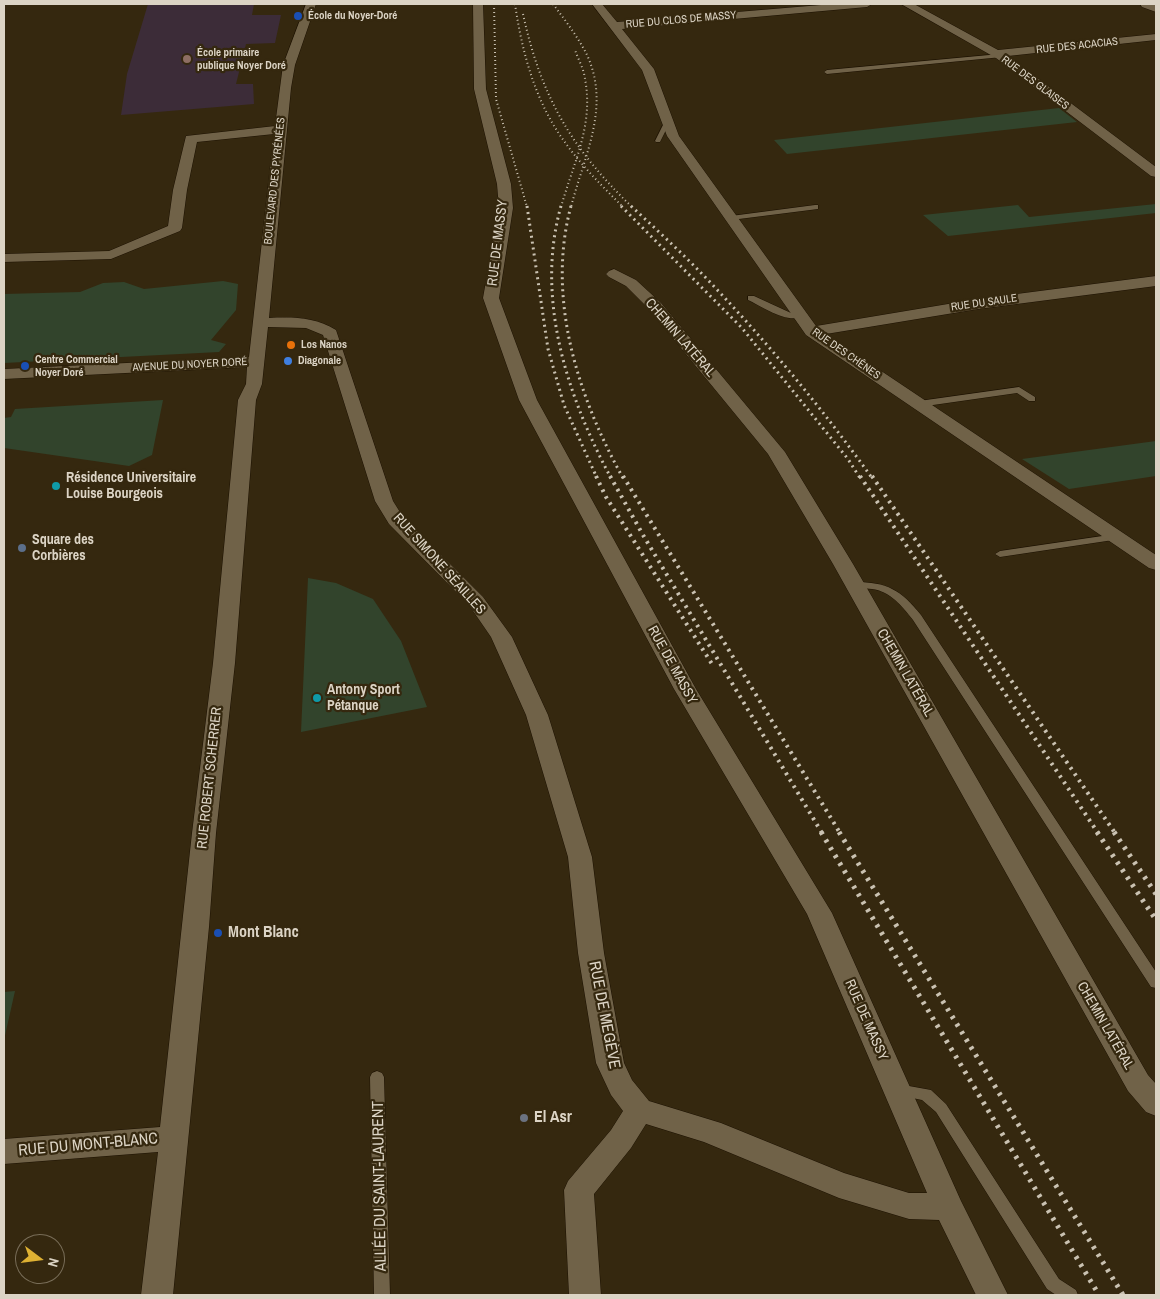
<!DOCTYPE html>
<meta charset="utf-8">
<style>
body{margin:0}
#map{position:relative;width:1160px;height:1299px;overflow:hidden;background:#35280f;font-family:"Archivo Narrow",sans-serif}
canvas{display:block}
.frame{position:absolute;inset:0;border:5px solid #dcd4c5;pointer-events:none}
.north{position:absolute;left:15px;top:1234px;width:50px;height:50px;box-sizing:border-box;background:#35280f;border:1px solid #786d58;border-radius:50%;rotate:105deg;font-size:14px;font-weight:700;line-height:20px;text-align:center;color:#dcd4c5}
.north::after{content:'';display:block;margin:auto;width:18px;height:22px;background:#deb133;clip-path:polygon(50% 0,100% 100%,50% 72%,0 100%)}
</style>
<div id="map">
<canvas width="1160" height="1299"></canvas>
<div class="frame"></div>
<div class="north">N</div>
</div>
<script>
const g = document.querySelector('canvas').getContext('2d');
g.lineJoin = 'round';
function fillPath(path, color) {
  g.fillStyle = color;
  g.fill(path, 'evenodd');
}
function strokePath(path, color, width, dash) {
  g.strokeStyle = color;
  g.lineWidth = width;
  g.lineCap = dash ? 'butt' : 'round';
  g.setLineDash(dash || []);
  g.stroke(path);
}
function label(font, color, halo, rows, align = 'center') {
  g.font = font + ' "Archivo Narrow",sans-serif';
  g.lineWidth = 4.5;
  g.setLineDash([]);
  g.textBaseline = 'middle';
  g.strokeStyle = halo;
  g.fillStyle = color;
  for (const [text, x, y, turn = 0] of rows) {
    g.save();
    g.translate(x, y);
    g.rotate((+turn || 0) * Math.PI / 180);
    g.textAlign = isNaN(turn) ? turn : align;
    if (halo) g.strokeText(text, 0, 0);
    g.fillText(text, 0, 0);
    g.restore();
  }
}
const education = new Path2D(`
 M 148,4 L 254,4 L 252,15 L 281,15 L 275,43 L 246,44 L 236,84 L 253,84 L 254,104 L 121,115 L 127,74 Z`);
const green = new Path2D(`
 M 1059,108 L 1077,122 L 787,154 L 774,140 Z
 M 1156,204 L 1156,213 L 948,236 L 923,215 L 1018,205 L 1029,217 Z
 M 223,281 L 238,284 L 236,310 L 211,340 L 226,344 L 219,352 L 4,363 L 4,294 L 80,292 L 103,283 L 124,282 L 144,289 Z
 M 163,400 L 152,455 L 129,466 L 4,448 L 4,418 L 11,417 L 15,409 Z
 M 1156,441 L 1156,476 L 1069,489 L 1022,459 Z
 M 308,578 L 336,583 L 373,599 L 401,641 L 427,707 L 301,732 Z
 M 15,991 L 4,1040 L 4,992 Z`);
const service = new Path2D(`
 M 1000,54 L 1002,55 L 1002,57 L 827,74 L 824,72 L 827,70 Z
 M 665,121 L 670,122 L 660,142 L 656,142 L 655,141 Z
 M 815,205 L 818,205 L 818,209 L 731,220 L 727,218 L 731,216 Z
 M 748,296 L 754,296 L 791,313 L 801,312 L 805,315 C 790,326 763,307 748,300 Z
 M 1019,387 L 1035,397 L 1035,401 L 1029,401 L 1017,393 L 919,407 L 914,404 L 919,401 Z
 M 1116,534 L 1121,537 L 1120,539 L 1000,557 L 995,554 L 1000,551 Z
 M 855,582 C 887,582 901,590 921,615 L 1156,972 L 1156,988 L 1151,987 L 913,620 C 902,606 890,591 872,589 C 865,588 858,589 851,587 L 850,585 L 851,583 Z
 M 377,1071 L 382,1073 L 384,1077 L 390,1295 L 374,1295 L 370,1077 L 372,1073 Z
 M 898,1084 L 931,1090 L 946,1104 L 1059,1279 L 1076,1290 L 1078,1295 L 1056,1295 L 1047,1289 L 936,1112 L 922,1100 L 893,1094 L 890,1090 L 893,1086 Z`);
const minor = new Path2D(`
 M 306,4 L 316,4 L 295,65 L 291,88 L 269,318 C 293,317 315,317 336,330 L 393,501 L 403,517 L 483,597 L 512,637 L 548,715 L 592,857 L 604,953 L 624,1063 L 632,1080 L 649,1101 L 721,1123 L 844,1173 L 909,1193 L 927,1193 L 807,914 L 674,689 L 519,400 L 483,298 L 499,208 L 497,184 L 474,89 L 473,4 L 483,4 L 486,89 L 511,184 L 513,208 L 499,298 L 537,400 L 696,689 L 832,913 L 961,1201 L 1008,1295 L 976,1295 L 939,1220 L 909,1219 L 839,1198 L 704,1142 L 646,1124 L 631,1148 L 594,1194 L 601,1295 L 569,1295 L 564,1190 L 568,1181 L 611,1130 L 623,1111 L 611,1095 L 596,1063 L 578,953 L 568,857 L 526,715 L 491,637 L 469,605 L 389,524 L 375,501 L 323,335 L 306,328 L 268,327 L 262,384 L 256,400 L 235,663 L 216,833 L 209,927 L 173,1295 L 141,1295 L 158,1152 L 4,1164 L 4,1139 L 160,1127 L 192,833 L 213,663 L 238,400 L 246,384 L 247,367 L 4,379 L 4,369 L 249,357 L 274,134 L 197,142 L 187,190 L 182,228 L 180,231 L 111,259 L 4,262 L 4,254 L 109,251 L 168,226 L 173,190 L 186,136 L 275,126 L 283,65 Z
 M 592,4 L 602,4 L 617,22 L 833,4 L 872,4 L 867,7 L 622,29 L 654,69 L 679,136 L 816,326 L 978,299 L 1156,276 L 1156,286 L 978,309 L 826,334 L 1156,555 L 1156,570 L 1149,568 L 806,335 L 667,136 L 642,70 Z
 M 901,4 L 914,4 L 998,50 L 1156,34 L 1156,40 L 1008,56 L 1156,167 L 1156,177 L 1151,176 L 996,58 Z
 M 614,269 L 636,280 L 661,303 L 785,452 L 853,564 L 1148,1075 L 1156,1084 L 1156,1116 L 1146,1112 L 1128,1091 L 833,564 L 768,454 L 649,309 L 626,286 L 609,277 L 606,274 L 609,271 Z`);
const secondary = new Path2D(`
 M 1140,4 L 1156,4 L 1156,12 L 1142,7 Z`);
const railFar3 = new Path2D(`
 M 494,4 L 496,99 L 527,207
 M 515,4 C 522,52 535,101 564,141 C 581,165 602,186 623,207
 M 553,4 C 565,20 578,37 587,55 C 611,107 584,156 571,207
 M 523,14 C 541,97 572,149 632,207
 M 561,207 C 573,164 594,125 585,79 C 584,69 578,59 575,50`);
const railFar2 = new Path2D(`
 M 527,206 L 548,349 L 564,405 L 597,478
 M 561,206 C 535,298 567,396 611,478
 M 571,206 C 546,298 578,397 623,478
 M 621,206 L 742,328 L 848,459 L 860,478
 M 631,206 C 657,230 683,254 707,279 C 767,342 822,408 872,478`);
const railFar1 = new Path2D(`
 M 596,476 L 606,497 L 712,664
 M 610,476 L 643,535 L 822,833
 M 623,476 L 840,833
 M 860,476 L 1098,833
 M 872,476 L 1115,833`);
const rail = new Path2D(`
 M 821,832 L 1099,1295
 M 839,832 L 1123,1295
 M 1097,832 L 1156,920
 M 1114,832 L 1156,894`);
const markers = [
 [298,16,5,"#1a4fb4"],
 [187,59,5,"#8d6e63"],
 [291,345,5,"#e8710a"],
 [288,361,5,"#3f7fe0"],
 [25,366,5,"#1a4fb4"],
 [56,486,5,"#0f9aa8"],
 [22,548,5,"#5c6f8a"],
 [317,698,5,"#0f9aa8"],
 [218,933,5,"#1a4fb4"],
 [524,1118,5,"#6b7280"]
];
const farPoinames = [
 ["École du Noyer-Doré",308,16],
 ["École primaire",197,53],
 ["publique Noyer Doré",197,66],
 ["Los Nanos",301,345],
 ["Centre Commercial",35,360],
 ["Noyer Doré",35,373],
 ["Diagonale",298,361]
];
const farStreetnames = [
 ["RUE DU CLOS DE MASSY",681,20,-5],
 ["RUE DES ACACIAS",1077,46,-6],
 ["RUE DES GLAISES",1035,83,37],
 ["BOULEVARD DES PYRÉNÉES",275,181,-84],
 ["RUE DU SAULE",984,303,-8],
 ["RUE DES CHÊNES",846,354,35],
 ["AVENUE DU NOYER DORÉ",190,365,-3]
];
const streetNames = [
 ["RUE DE MASSY",498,243,-83],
 ["CHEMIN LATÉRAL",680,338,49],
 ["RUE SIMONE SÉAILLES",439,564,48],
 ["RUE DE MASSY",672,665,61],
 ["CHEMIN LATÉRAL",905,673,60],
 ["RUE ROBERT SCHERRER",210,778,-84],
 ["RUE DE MASSY",866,1020,66],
 ["CHEMIN LATÉRAL",1105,1026,60]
];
const poiNames = [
 ["Résidence Universitaire",66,478],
 ["Louise Bourgeois",66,494],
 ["Square des",32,540],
 ["Corbières",32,556],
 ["Antony Sport",327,690],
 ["Pétanque",327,706]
];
const nearPoinames = [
 ["Mont Blanc",228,933],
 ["El Asr",534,1118]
];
const nearStreetnames = [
 ["RUE DE MEGÈVE",604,1015,79],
 ["RUE DU MONT-BLANC",88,1145,-5],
 ["ALLÉE DU SAINT-LAURENT",380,1186,-91]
];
fillPath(education, '#3c2c38');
fillPath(green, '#32442c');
strokePath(service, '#1c1100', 1);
strokePath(minor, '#1c1100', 1);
strokePath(secondary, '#1c1100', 1);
fillPath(service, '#706248');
fillPath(minor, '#706248');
fillPath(secondary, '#706248');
strokePath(railFar3, '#cac2b2', 2, [1, 3]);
strokePath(railFar2, '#cac2b2', 3, [2, 4]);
strokePath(railFar1, '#cac2b2', 4, [2.5, 5]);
strokePath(rail, '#cac2b2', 5, [3, 6]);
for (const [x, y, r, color] of markers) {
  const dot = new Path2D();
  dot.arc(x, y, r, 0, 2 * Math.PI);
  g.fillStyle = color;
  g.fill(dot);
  strokePath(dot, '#35280f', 2);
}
label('bold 11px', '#dcd4c5', '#35280f', farPoinames, 'left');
label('11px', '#dcd4c5', '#35280f', farStreetnames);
label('14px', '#dcd4c5', '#35280f', streetNames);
label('bold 14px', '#dcd4c5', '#35280f', poiNames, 'left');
label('bold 16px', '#dcd4c5', '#35280f', nearPoinames, 'left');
label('16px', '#dcd4c5', '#35280f', nearStreetnames);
</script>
